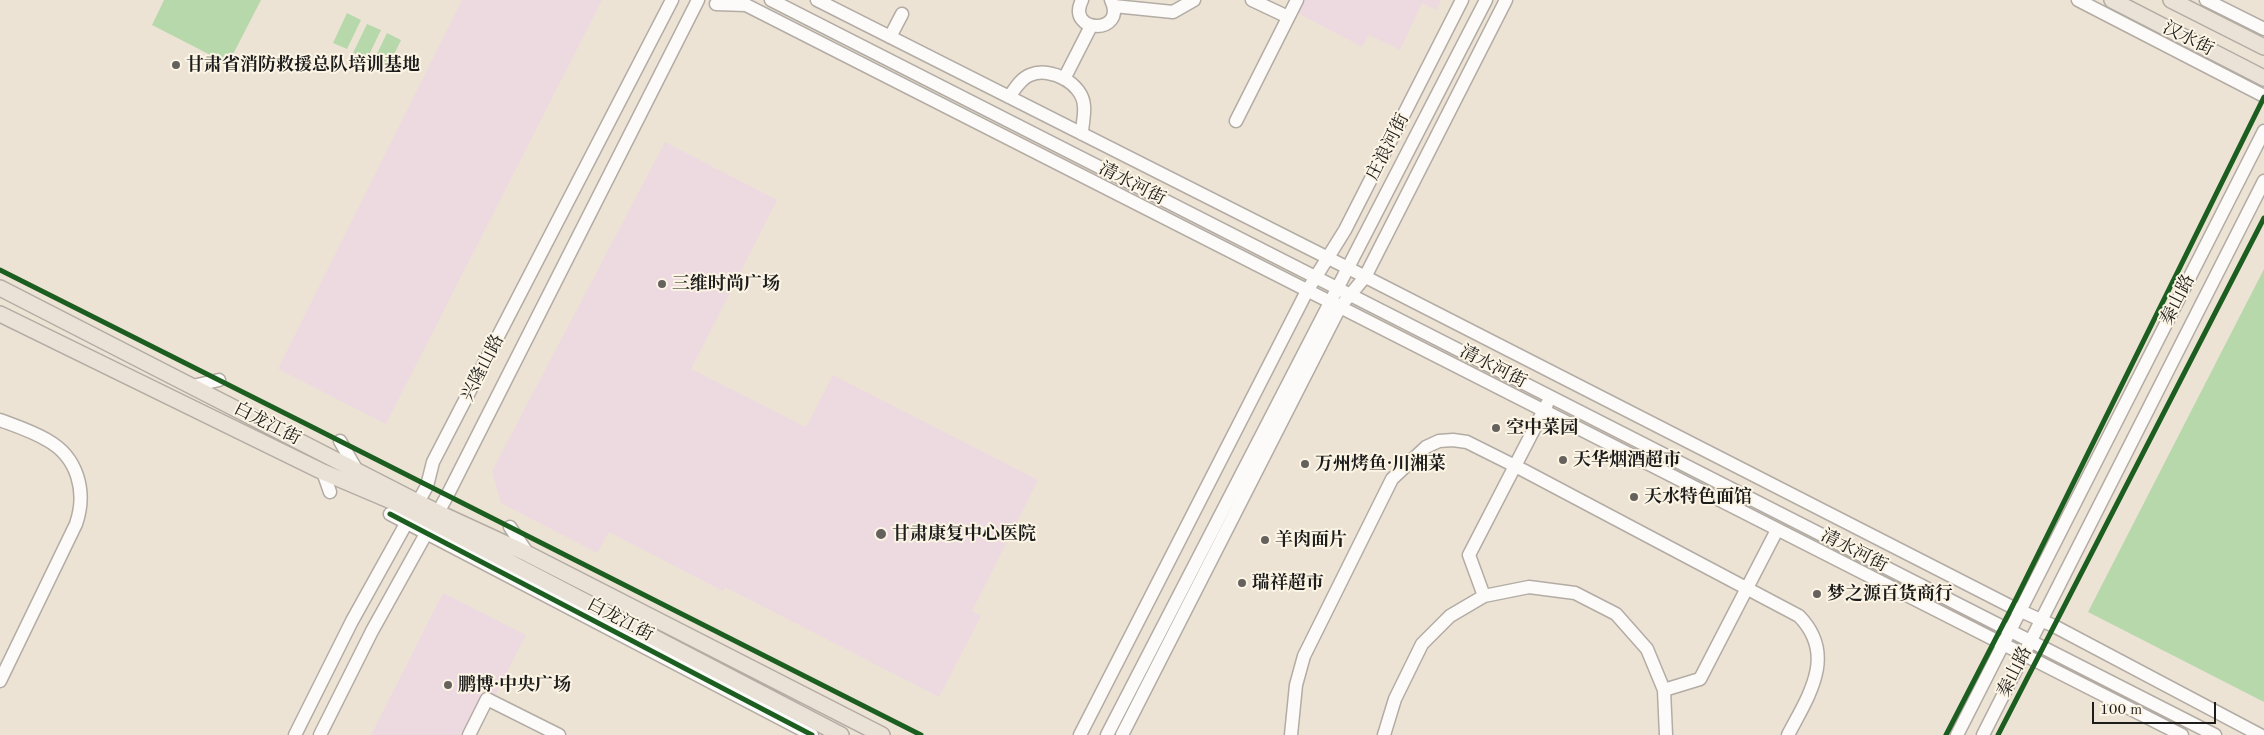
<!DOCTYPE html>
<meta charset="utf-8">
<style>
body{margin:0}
#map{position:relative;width:2264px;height:735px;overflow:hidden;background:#ede3d5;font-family:"Old Standard TT",serif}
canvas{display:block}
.scale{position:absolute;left:2092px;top:702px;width:124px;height:22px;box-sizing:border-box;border:2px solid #1c1c1c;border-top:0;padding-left:6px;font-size:15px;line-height:18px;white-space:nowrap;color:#1c1c1c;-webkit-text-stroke:4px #fcf5e5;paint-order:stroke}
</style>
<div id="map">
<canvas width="2264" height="735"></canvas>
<div class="scale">100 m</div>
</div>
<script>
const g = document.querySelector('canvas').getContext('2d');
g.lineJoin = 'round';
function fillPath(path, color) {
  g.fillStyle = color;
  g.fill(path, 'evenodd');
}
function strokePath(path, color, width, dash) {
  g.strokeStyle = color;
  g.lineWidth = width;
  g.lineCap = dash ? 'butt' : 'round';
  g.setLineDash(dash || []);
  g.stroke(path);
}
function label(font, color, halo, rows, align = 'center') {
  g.font = font + ' "Old Standard TT","Noto Serif SC",serif';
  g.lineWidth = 4;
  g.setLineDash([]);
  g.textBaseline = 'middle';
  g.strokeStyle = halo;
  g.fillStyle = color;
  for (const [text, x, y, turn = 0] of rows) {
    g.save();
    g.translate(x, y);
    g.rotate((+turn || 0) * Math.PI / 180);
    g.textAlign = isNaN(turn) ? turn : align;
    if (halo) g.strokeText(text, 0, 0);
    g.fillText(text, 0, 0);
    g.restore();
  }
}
const built = new Path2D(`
 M 462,0 L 602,0 L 386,424 L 278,369 Z
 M 1303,0 L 1441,0 L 1436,10 L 1422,3 L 1400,50 L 1369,35 L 1362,47 L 1296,12 Z
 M 665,142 L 777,200 L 691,369 L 806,427 L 833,375 L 1038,480 L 972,611 L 981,616 L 939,697 L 725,587 L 723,591 L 609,532 L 597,553 L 501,503 L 492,471 Z
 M 443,593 L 526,635 L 475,735 L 371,735 Z`);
const green = new Path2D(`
 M 164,0 L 261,0 L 228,64 L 152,25 Z
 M 347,13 L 361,20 L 347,49 L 333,43 Z
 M 367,24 L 381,30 L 367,59 L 353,53 Z
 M 387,33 L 401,40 L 387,69 L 373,62 Z
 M 2264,269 L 2264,702 L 2088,612 Z`);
const minor = new Path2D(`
 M 771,0 L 2215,735
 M 817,0 L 1348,268 L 2012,607 L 2054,626 L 2260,735
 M 1082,0 C 1065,34 1128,35 1111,0
 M 1252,0 L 1288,17
 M 2078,0 L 2264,96
 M 2206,0 L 2264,29
 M 716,4 L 746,5 L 2182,735
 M 1114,6 L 1173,12 L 1194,0
 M 890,37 L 902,14
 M 1064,79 L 1091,26
 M 1009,97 C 1015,89 1020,79 1030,75 C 1051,66 1083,84 1084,106 C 1085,115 1082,125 1082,134
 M 1236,121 L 1297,0
 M 193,386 L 219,380
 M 0,420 C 16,426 32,431 47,440 C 78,457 87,492 76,524 L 0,681
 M 340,441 L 356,469
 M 323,472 L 330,492
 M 390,514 L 812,735
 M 510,527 L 528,554
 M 1484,596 L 1469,555 L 1547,404
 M 1664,690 L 1700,679 L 1777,530
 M 295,735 L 352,621 L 427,486 L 433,462 L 672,0
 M 320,735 L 372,631 L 447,496 L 698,0
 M 469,735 L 487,699 L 559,735
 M 1080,735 L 1307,291 L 1345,230 L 1462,0
 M 1107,735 L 1486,0
 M 1122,735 L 1340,307 L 1365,277 L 1506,0
 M 1291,735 L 1296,685 L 1304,656 L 1392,479 L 1426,447 L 1439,441 L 1453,440 L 1467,442 L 1523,470 L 1799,616 C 1837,655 1809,695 1788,735
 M 1384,735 L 1395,699 L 1422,644 L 1450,616 L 1484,596 L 1529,587 L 1575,593 L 1616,614 L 1647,649 L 1664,690 L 1666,735
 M 1957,735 L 2264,131
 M 1983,735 L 2264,181`);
const major = new Path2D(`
 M 2112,0 L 2264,78
 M 2171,0 L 2264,47
 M 0,288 L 439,513 L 528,554 L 882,735
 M 0,314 L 323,472 L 396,503 L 841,735`);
const cycleway = new Path2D(`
 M 0,270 C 307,425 615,578 921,735
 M 390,514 L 812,735
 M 1946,735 L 2012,607 L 2264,97
 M 1998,735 L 2264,218`);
const markers = [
 [176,65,5,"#65625d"],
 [662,284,5,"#65625d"],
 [1496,428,5,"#65625d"],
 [1563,460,5,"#65625d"],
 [1305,464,5,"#65625d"],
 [1634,497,5,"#65625d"],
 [881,534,6,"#65625d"],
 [1265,540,5,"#65625d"],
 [1242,583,5,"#65625d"],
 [1817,594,5,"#65625d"],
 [448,685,5,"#65625d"]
];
const streetNames = [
 ["汉水街",2188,39,27],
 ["庄浪河街",1388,147,-63],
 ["清水河街",1132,184,27],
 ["秦山路",2178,300,-63],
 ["清水河街",1493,367,27],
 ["兴隆山路",483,368,-63],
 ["白龙江街",267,424,27],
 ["清水河街",1854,551,27],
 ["白龙江街",620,620,28],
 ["秦山路",2015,672,-63]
];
const poiNames = [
 ["甘肃省消防救援总队培训基地",186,65],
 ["三维时尚广场",672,284],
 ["空中菜园",1506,428],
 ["天华烟酒超市",1573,460],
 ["万州烤鱼·川湘菜",1315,464],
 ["天水特色面馆",1644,497],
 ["甘肃康复中心医院",892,534],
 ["羊肉面片",1275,540],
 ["瑞祥超市",1252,583],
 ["梦之源百货商行",1827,594],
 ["鹏博·中央广场",458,685]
];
fillPath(built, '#edd9e0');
fillPath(green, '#b7d8aa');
strokePath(minor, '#b3aca4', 15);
strokePath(major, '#b3aca4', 18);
strokePath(minor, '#fcfbf9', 12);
strokePath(major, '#eae2d6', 15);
strokePath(cycleway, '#1b5e20', 5);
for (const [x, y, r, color] of markers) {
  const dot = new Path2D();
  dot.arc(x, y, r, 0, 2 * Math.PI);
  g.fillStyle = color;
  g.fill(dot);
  strokePath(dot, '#fcf5e5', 2);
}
label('18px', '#1c1c1c', '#fcf5e5', streetNames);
label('bold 18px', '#1c1c1c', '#fcf5e5', poiNames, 'left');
</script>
